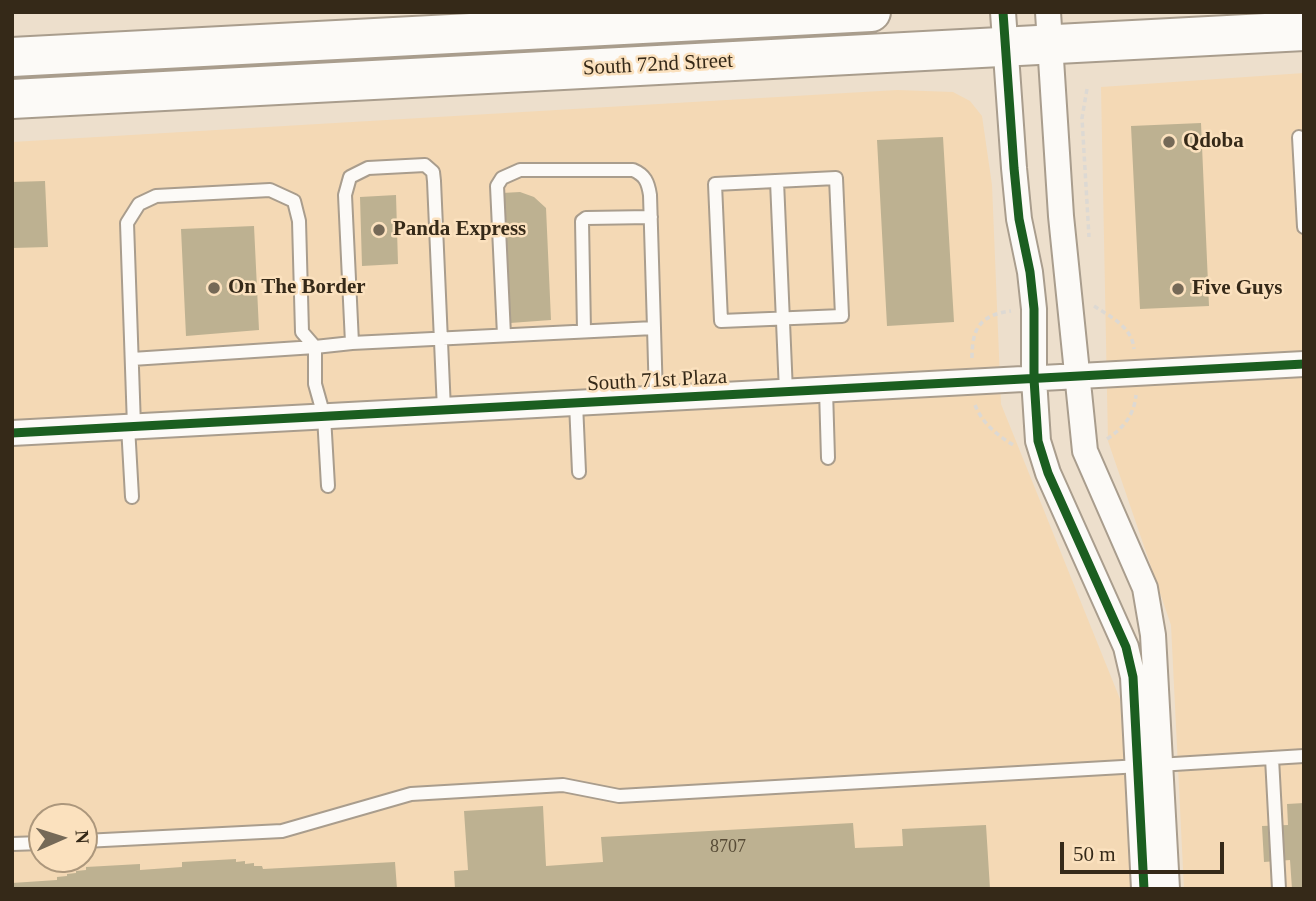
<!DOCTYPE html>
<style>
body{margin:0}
#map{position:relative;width:1316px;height:901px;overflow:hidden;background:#eddfcc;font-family:"Times New Roman",serif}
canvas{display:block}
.frame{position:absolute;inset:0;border:14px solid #352918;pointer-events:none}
.north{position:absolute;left:28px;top:803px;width:70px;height:70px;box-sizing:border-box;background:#fbe1be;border:2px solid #ac977c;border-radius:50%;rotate:87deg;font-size:19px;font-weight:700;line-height:28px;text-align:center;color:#352918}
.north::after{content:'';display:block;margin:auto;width:24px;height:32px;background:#756957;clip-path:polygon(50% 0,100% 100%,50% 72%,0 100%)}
.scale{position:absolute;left:1060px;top:842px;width:164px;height:32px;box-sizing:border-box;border:4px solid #352918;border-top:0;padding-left:9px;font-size:21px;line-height:24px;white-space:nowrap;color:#352918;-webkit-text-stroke:5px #fbe1be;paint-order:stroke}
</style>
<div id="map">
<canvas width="1316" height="901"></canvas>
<div class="frame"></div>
<div class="north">N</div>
<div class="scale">50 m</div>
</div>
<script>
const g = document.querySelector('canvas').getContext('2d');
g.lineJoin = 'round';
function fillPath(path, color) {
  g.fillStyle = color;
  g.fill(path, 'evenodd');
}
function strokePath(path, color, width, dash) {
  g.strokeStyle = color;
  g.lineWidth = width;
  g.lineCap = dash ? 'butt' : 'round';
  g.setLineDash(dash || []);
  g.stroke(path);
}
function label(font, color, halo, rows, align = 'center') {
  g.font = font + ' "Times New Roman",serif';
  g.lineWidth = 5;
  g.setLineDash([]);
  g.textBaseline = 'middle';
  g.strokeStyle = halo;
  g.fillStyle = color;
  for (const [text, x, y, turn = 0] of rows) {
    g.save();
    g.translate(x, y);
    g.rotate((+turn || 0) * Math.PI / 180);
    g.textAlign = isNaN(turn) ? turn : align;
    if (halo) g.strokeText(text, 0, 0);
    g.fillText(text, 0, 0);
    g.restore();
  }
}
const built = new Path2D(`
 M 1304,73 L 1304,889 L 1184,889 L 1171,625 L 1108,441 L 1101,87 Z
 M 897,90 L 953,92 L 970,101 L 982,116 L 992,185 L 1001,404 L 1120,699 L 1134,889 L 12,889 L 12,142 ZM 42,817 L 84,817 L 84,859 L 42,859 Z`);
const building = new Path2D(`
 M 1201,123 L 1209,306 L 1140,309 L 1131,126 Z
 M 943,137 L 954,322 L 887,326 L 877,140 Z
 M 45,181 L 48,247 L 12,248 L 12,182 Z
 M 520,192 L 534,197 L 546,208 L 551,320 L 510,323 L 502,193 Z
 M 396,195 L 398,264 L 362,266 L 360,197 Z
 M 254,226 L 259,330 L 186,336 L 181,229 Z
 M 1304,803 L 1304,889 L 1292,889 L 1290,860 L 1264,862 L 1262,826 L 1288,825 L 1287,804 Z
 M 543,806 L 546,866 L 603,862 L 601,837 L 853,823 L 855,848 L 903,846 L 902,829 L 986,825 L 990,889 L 455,889 L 454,871 L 468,870 L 464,811 Z
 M 236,859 L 236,862 L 245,861 L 245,864 L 254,863 L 254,866 L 262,866 L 263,869 L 395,862 L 397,889 L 12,889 L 12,883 L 57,880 L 57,877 L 67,876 L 67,874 L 76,873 L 76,871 L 86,870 L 86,867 L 140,864 L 140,870 L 182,867 L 182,862 Z`);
const path = new Path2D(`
 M 1087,89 L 1082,118 L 1089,237
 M 1094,306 C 1111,317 1132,327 1134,349
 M 972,358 C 972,328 980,315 1011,311
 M 975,405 C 982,423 998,436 1015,446
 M 1107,439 C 1123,428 1134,416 1136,395`);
const service = new Path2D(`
 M 1299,137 L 1304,227
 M 836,178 L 842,316 L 721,321 L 715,184 Z
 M 777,181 L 786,392
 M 584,331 L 582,221 L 586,218 L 651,217
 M 504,335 L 497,186 L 502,178 L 520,170 L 633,170 C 645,175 648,182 650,195 L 654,328
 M 352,343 L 345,195 L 350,177 L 368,168 L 425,165 L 433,172 L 434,181 L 444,410
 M 132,359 L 315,347 L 315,384 L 324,416 L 328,486
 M 826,390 L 828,458
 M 576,403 L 579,472
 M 128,426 L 132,497
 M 134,426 L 127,223 L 139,204 L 156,196 L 270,190 L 294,201 L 299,221 L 302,332 L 315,347 L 352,343 L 654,328 L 656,399
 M 1272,758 L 1279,889
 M 1158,765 L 1304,756
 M 84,841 L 282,831 L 411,794 L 563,785 L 619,796 L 1140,766
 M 12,844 L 42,843`);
const minor = new Path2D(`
 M 1003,12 L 1014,168 L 1019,219 L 1030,272 L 1034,309 L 1034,379 L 1038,441 L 1048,473 L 1126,647 L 1133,677 L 1144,889
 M 1048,12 L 1061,216 L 1085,451 L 1145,588 L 1153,635 L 1167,889
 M 12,433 L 1304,364`);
const primary = new Path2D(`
 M 12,57 L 871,12
 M 12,99 L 1304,31`);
const cycleway = new Path2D(`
 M 1003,12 L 1014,168 L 1019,219 L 1030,272 L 1034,309 L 1034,379 L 1038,441 L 1048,473 L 1126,647 L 1133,677 L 1144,889
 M 12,433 L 1304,364`);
const markers = [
 [1169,142,7,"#756957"],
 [379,230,7,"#756957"],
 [214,288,7,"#756957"],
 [1178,289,7,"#756957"]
];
const numberNames = [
 ["8707",728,847]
];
const streetNames = [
 ["South 72nd Street",658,65,-3],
 ["South 71st Plaza",657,381,-3]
];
const poiNames = [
 ["Qdoba",1183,142],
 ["Panda Express",393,230],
 ["On The Border",228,288],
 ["Five Guys",1192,289]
];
fillPath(built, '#f4d9b5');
fillPath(building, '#bdb191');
strokePath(service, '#a99d8d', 16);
strokePath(minor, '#a99d8d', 28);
strokePath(primary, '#a99d8d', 42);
strokePath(path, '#ddd9d3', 3.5, [5, 3.5]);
strokePath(service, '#fcfaf7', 12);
strokePath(minor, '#fcfaf7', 24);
strokePath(primary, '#fcfaf7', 38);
strokePath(cycleway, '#1b5e20', 9);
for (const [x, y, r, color] of markers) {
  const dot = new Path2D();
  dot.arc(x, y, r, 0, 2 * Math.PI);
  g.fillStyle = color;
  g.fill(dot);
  strokePath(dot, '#fbe1be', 2.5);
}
label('18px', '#574b36', null, numberNames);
label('21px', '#352918', '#fbe1be', streetNames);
label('bold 21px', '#352918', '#fbe1be', poiNames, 'left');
</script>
